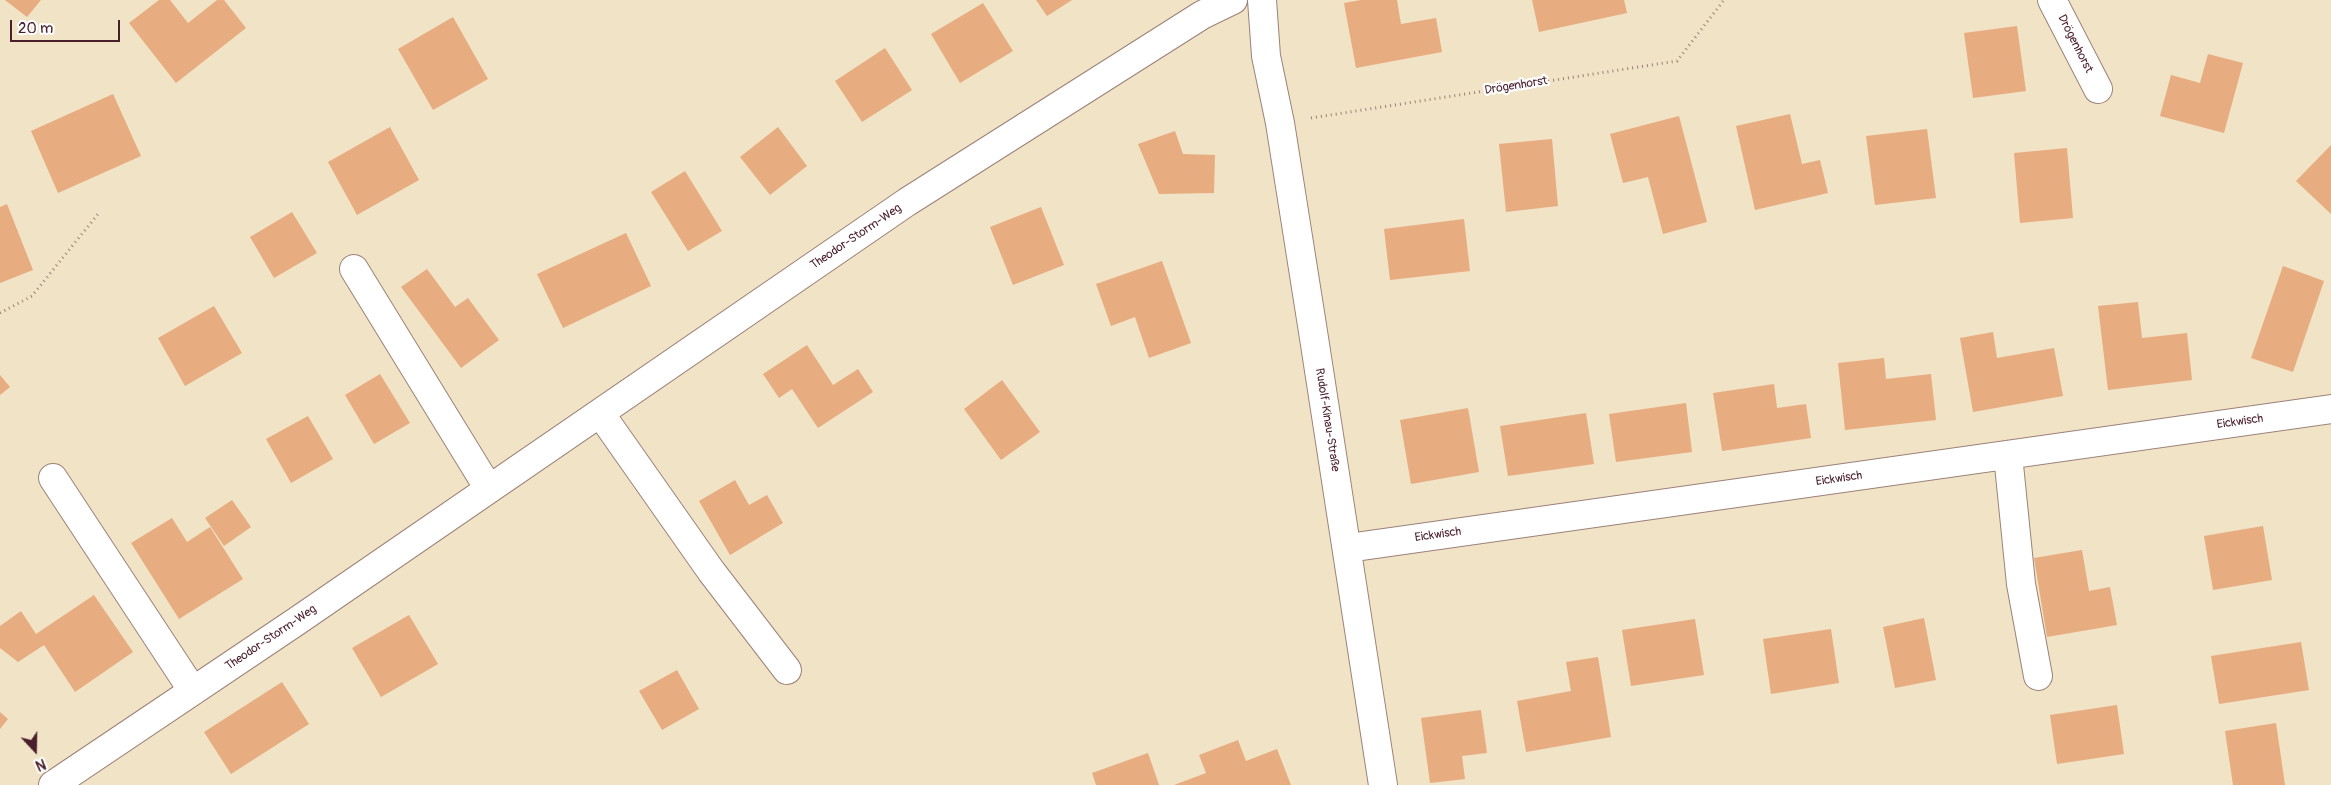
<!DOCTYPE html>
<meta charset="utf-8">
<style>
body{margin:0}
#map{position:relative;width:2331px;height:785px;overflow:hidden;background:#f0e3c6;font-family:Pangolin,sans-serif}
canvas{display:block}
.north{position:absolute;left:10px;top:725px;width:50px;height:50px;-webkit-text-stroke:4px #fff;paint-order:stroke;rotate:159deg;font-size:14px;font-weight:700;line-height:20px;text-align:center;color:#4a1f2b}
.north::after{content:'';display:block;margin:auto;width:18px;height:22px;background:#4a1f2b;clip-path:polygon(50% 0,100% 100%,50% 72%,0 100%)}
.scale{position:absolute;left:10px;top:20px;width:110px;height:22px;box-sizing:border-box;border:2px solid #4a1f2b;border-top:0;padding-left:6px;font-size:15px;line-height:18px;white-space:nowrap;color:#4a1f2b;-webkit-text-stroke:4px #fff;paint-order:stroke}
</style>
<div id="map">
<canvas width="2331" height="785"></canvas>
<div class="north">N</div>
<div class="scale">20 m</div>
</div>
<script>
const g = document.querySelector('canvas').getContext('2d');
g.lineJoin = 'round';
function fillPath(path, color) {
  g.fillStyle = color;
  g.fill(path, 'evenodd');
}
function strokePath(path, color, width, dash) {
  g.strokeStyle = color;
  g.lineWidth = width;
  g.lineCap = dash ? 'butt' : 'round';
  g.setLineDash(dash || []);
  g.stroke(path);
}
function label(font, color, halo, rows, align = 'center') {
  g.font = font + ' Pangolin,sans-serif';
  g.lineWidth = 4.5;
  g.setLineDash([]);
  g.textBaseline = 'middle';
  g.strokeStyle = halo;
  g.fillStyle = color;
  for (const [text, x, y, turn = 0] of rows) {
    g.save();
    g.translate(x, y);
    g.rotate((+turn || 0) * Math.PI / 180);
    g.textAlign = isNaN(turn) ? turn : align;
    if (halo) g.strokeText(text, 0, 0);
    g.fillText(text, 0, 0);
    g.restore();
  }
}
const building = new Path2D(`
 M 5,0 L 41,0 L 27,17 Z
 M 159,0 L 170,0 L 188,23 L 217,0 L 224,0 L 246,28 L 176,83 L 129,23 Z
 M 1036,0 L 1072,0 L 1047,16 Z
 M 1361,0 L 1397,0 L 1401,24 L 1436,18 L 1442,52 L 1356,68 L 1344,3 Z
 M 1532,0 L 1624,0 L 1627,13 L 1539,32 Z
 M 983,3 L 1013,51 L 960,83 L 931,34 Z
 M 453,17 L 488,79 L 433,110 L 398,49 Z
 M 2017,26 L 2026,91 L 1973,98 L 1964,33 Z
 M 885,48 L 912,90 L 862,122 L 835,81 Z
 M 2208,54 L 2243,63 L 2224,133 L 2160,116 L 2171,75 L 2200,83 Z
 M 113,94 L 141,156 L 58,193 L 31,131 Z
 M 1790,114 L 1802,164 L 1820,160 L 1828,193 L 1755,210 L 1736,126 Z
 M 1679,116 L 1707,222 L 1663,234 L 1648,177 L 1623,183 L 1610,134 Z
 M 390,127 L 419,180 L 357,215 L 328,162 Z
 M 778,127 L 807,166 L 770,195 L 740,157 Z
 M 1927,129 L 1936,198 L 1875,205 L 1866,136 Z
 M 1175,131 L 1183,154 L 1215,155 L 1214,193 L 1159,194 L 1138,144 Z
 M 1552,139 L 1558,206 L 1506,212 L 1499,144 Z
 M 2331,145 L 2331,214 L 2296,181 Z
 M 2067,148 L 2073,218 L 2020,223 L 2014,153 Z
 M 685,171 L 722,231 L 688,251 L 651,192 Z
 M 7,204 L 33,270 L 0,283 L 0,207 Z
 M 1041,207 L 1064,265 L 1013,285 L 990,227 Z
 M 292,212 L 317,253 L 274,278 L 250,237 Z
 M 1464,219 L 1470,271 L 1390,280 L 1384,229 Z
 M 626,233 L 651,286 L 563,328 L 537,274 Z
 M 1162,261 L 1191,343 L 1149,358 L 1135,317 L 1111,326 L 1096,284 Z
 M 2283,266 L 2324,281 L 2293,372 L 2251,358 Z
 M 427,269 L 455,307 L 468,298 L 499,340 L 461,368 L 401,287 Z
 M 2138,302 L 2142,338 L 2187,333 L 2192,380 L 2108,390 L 2098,306 Z
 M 214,306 L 242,353 L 185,386 L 158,338 Z
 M 1993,332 L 1997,358 L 2054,348 L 2063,396 L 1973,412 L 1960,338 Z
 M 807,345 L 833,385 L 858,369 L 873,392 L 818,428 L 792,389 L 779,398 L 763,374 Z
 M 1884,358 L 1886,379 L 1931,374 L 1936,420 L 1845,430 L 1838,363 Z
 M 380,374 L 410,423 L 374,444 L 345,395 Z
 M 0,375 L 10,387 L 0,395 Z
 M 1002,380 L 1040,432 L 1001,460 L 964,409 Z
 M 1774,384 L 1777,408 L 1806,404 L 1811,438 L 1722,451 L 1713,393 Z
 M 1686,403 L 1692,452 L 1616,462 L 1609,414 Z
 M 1468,408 L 1479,472 L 1411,484 L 1400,420 Z
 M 1586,413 L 1594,464 L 1508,476 L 1500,426 Z
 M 308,416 L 333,459 L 291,483 L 266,439 Z
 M 735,480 L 749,505 L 767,495 L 783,523 L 730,555 L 699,501 Z
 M 232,500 L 251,527 L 224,546 L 205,518 Z
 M 172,518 L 187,542 L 210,527 L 243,579 L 179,619 L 131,543 Z
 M 2263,526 L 2272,580 L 2213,590 L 2204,536 Z
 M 2082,550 L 2089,591 L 2110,587 L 2117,625 L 2047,637 L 2034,558 Z
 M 94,595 L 133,652 L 75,692 L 44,645 L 18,662 L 0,648 L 0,626 L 21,611 L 36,634 Z
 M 409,615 L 438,664 L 381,697 L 352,648 Z
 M 1924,618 L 1936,680 L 1895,688 L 1883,627 Z
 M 1695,619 L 1704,675 L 1631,686 L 1622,630 Z
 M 1831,629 L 1839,683 L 1771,694 L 1763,639 Z
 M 2301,642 L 2309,690 L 2219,704 L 2211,656 Z
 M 1598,657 L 1611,737 L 1526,752 L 1517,701 L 1571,691 L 1566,662 Z
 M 677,670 L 699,709 L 662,730 L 639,691 Z
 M 282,682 L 309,724 L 231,774 L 204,732 Z
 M 2117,705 L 2124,754 L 2057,764 L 2050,715 Z
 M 1481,710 L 1487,753 L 1462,756 L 1465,779 L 1430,783 L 1421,718 Z
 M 0,712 L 8,719 L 0,729 Z
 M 2276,723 L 2285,785 L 2233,785 L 2225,731 Z
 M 1238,740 L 1246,761 L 1277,749 L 1291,785 L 1174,785 L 1206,773 L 1199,755 Z
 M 1148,753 L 1159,785 L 1096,785 L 1092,773 Z`);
const path = new Path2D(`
 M 1311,118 L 1677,61 L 1724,0
 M 0,313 L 32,296 L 98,214`);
const minor = new Path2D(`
 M 1262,0 L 1266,56 L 1280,123 L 1314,338 L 1383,785
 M 2052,0 L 2098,89
 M 354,269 L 489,489
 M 600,413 L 711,571 L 787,670
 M 2008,455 L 2021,584 L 2038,676
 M 53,478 L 193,691
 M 1348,548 L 2331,409
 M 53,785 L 297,621 L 907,202 L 1202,15 L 1233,0`);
const streetNames = [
 ["Drögenhorst",2075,44,63],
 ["Drögenhorst",1516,86,-9],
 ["Theodor-Storm-Weg",856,237,-34],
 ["Rudolf-Kinau-Straße",1327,420,81],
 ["Eickwisch",2240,422,-8],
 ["Eickwisch",1839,479,-8],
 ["Eickwisch",1438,535,-8],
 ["Theodor-Storm-Weg",271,638,-34]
];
fillPath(building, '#e7ac7f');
strokePath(minor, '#9d8178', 30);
strokePath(path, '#9d8178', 3, [1, 4]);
strokePath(minor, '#fff', 28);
label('12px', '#4a1f2b', '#fff', streetNames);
</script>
